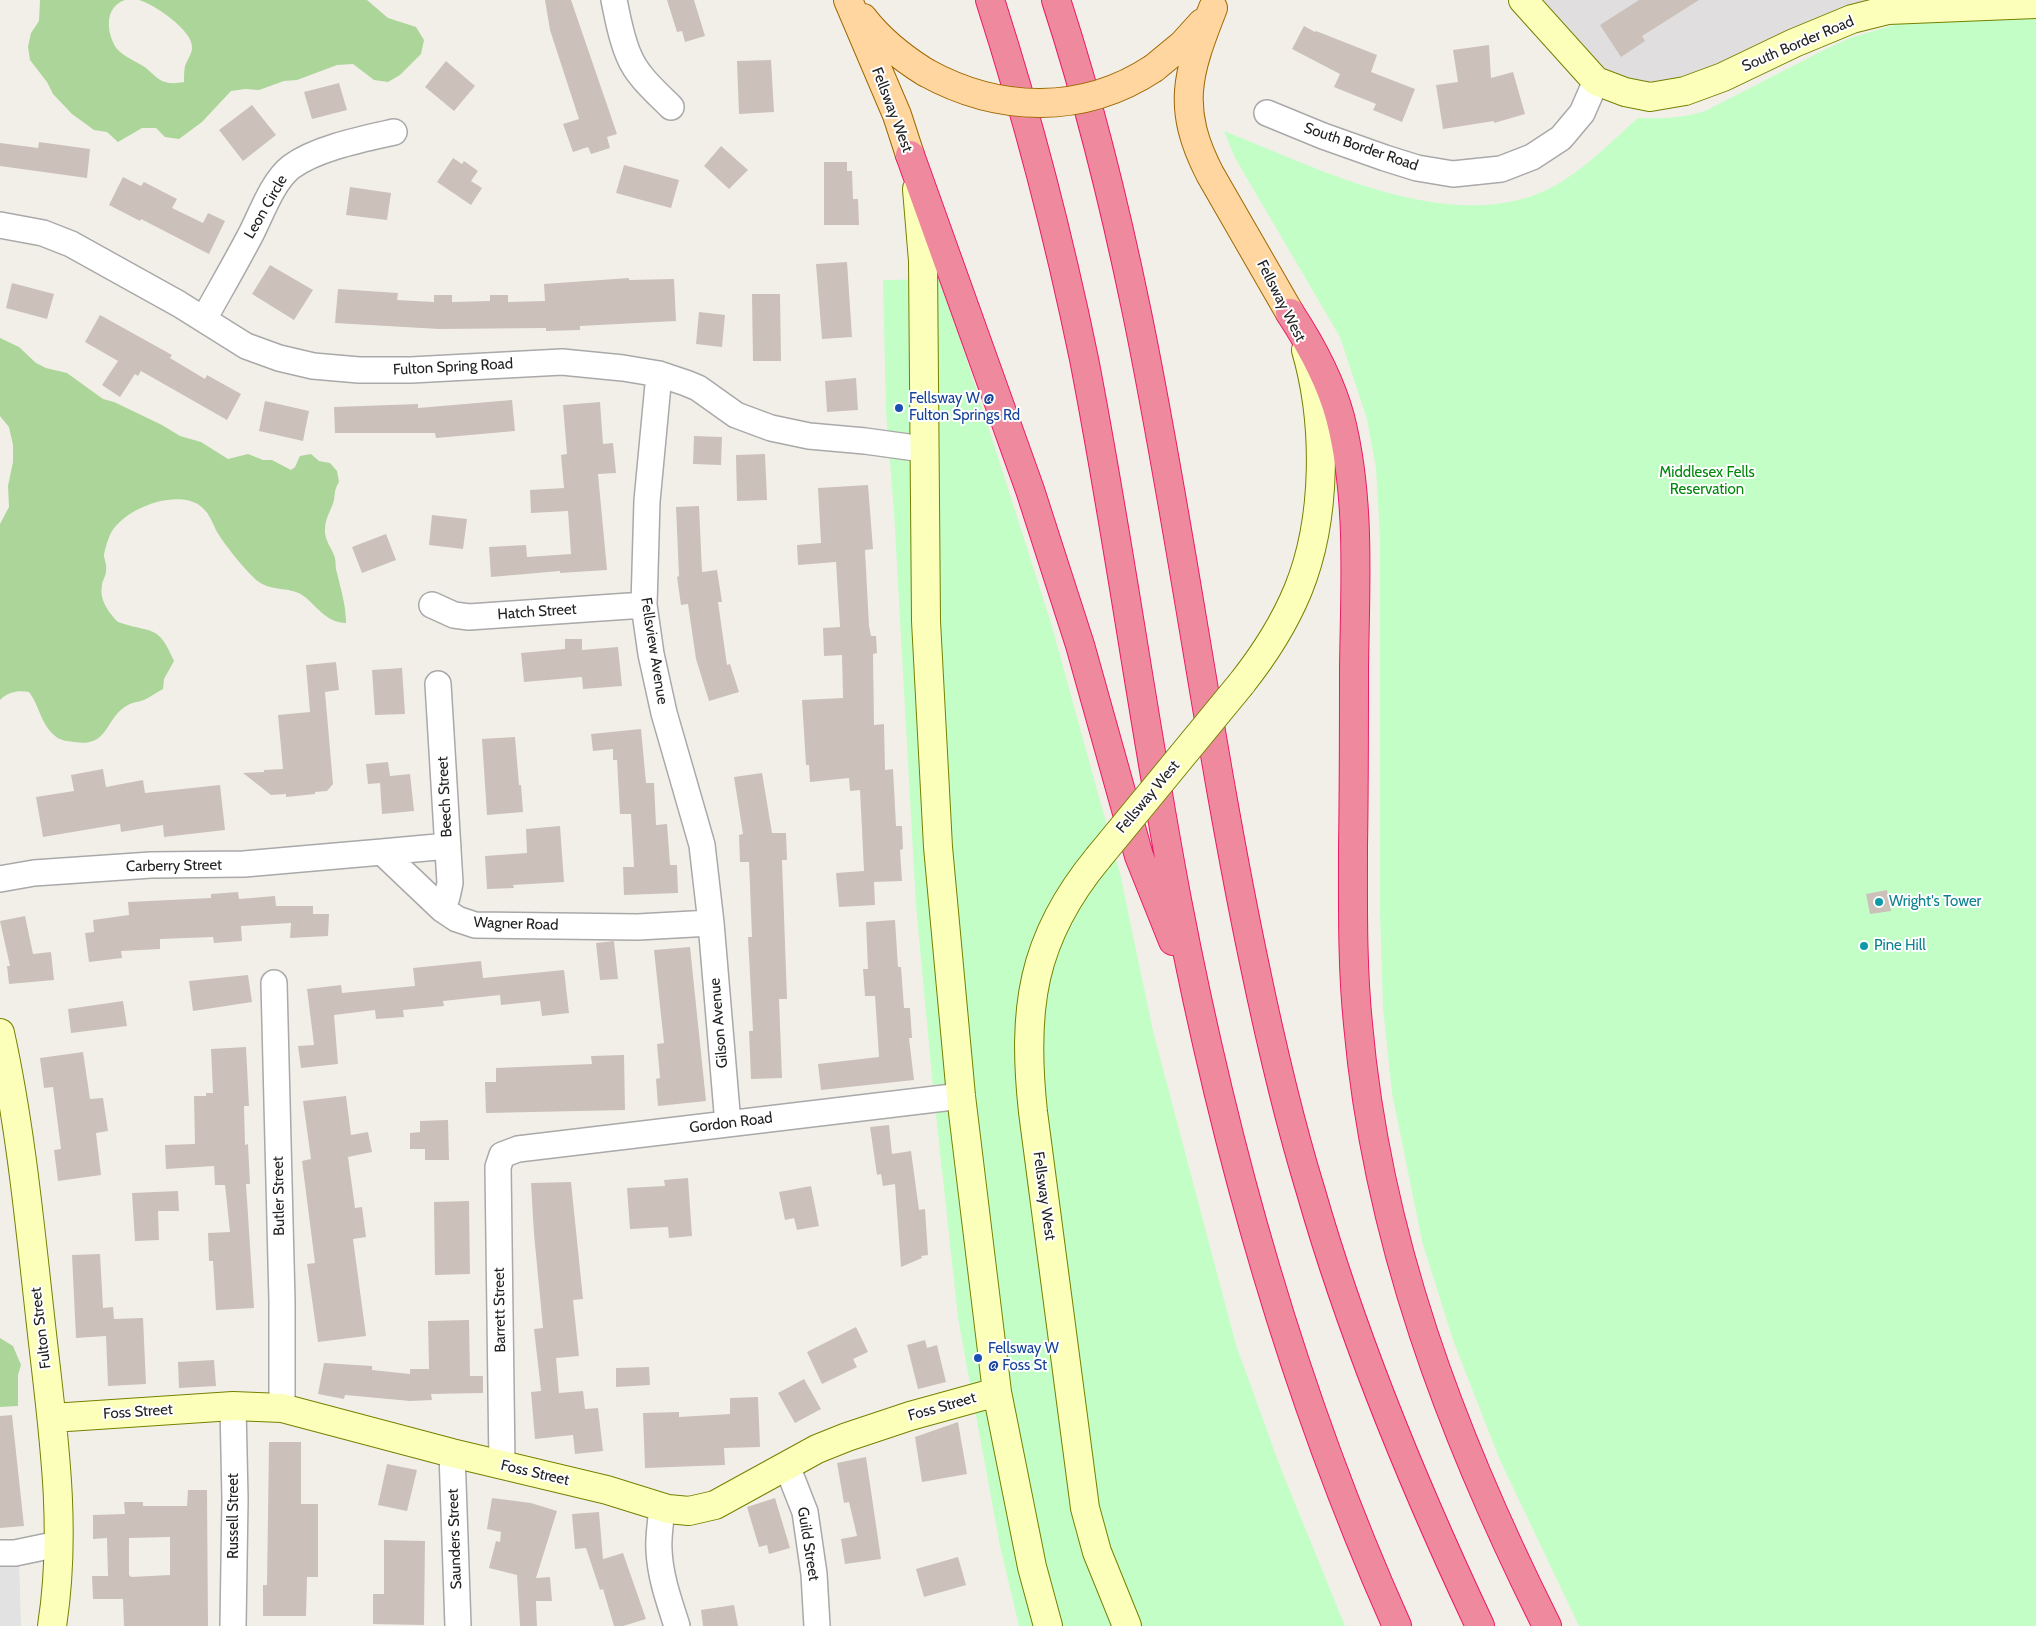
<!DOCTYPE html>
<style>
body{margin:0}
canvas{display:block;background:#f2efe8}
</style>
<canvas width="2036" height="1626"></canvas>
<script>
const g = document.querySelector('canvas').getContext('2d');
g.lineJoin = 'round';
function fillPath(path, color) {
  g.fillStyle = color;
  g.fill(path, 'evenodd');
}
function strokePath(path, color, width, dash) {
  g.strokeStyle = color;
  g.lineWidth = width;
  g.lineCap = dash ? 'butt' : 'round';
  g.setLineDash(dash || []);
  g.stroke(path);
}
function label(font, color, halo, rows, align = 'center') {
  g.font = font + ' Cabin,sans-serif';
  g.lineWidth = 4;
  g.setLineDash([]);
  g.textBaseline = 'middle';
  g.strokeStyle = halo;
  g.fillStyle = color;
  for (const [text, x, y, turn = 0] of rows) {
    g.save();
    g.translate(x, y);
    g.rotate((+turn || 0) * Math.PI / 180);
    g.textAlign = isNaN(turn) ? turn : align;
    if (halo) g.strokeText(text, 0, 0);
    g.fillText(text, 0, 0);
    g.restore();
  }
}
const residential = new Path2D(`
 M 1540,0 L 1877,0 L 1705,72 L 1657,83 L 1623,83 L 1593,62 Z`);
const forest = new Path2D(`
 M 40,0 L 125,0 C 104,7 106,33 117,49 C 124,57 138,62 146,68 C 152,73 158,80 165,82 C 172,84 177,83 184,82 C 184,77 184,71 185,66 C 187,60 192,54 192,48 C 194,31 154,4 139,0 L 367,0 L 388,18 L 416,27 L 424,40 L 421,54 L 400,75 L 388,82 L 374,80 L 353,64 L 337,65 L 297,80 L 284,81 L 259,90 L 245,89 L 231,91 L 202,122 L 179,139 L 165,137 L 156,128 L 142,128 L 118,142 L 107,132 L 94,130 L 72,114 L 53,94 L 47,82 L 30,60 L 28,47 L 31,33 L 39,21 Z
 M 0,338 L 19,347 L 36,363 L 46,368 L 67,373 L 103,399 L 114,402 L 162,425 L 180,436 L 201,442 L 228,459 L 248,454 L 263,460 L 272,460 L 291,470 L 295,467 L 300,456 L 311,454 L 319,461 L 330,463 L 337,471 L 339,482 C 335,488 335,492 334,500 C 332,509 325,518 325,529 C 324,540 332,548 335,558 C 336,563 335,568 337,573 C 341,590 346,605 346,623 C 328,623 318,608 305,597 C 292,586 273,592 259,582 C 248,574 222,542 216,530 C 211,520 209,512 199,505 C 175,489 122,509 110,535 C 108,539 104,552 104,556 C 105,562 107,565 106,571 C 106,576 102,581 102,585 C 99,600 109,613 118,622 C 152,634 158,623 174,661 L 164,679 L 163,689 C 157,692 152,696 146,699 C 140,702 133,702 128,705 C 105,717 109,748 75,742 C 67,741 60,741 54,735 C 41,724 39,705 29,692 C 18,690 8,692 0,700 L 0,524 L 9,507 L 8,486 L 13,462 L 13,445 L 9,427 L 0,416 Z
 M 0,1338 L 13,1346 L 21,1365 L 18,1375 L 18,1406 L 0,1407 Z`);
const park = new Path2D(`
 M 2036,18 L 2036,1626 L 1579,1626 L 1499,1458 L 1453,1340 L 1422,1241 L 1392,1093 L 1383,1008 L 1380,913 L 1380,536 L 1376,468 L 1367,419 L 1340,337 L 1235,158 L 1224,131 C 1313,166 1435,229 1532,196 C 1573,182 1606,146 1638,118 C 1662,119 1682,118 1705,111 L 1826,49 L 1850,38 L 1904,22 Z
 M 941,279 L 1051,623 L 1120,873 L 1153,1031 L 1236,1345 L 1281,1469 L 1345,1626 L 1019,1626 L 1000,1546 L 958,1318 L 933,1087 L 916,906 L 894,512 L 886,412 L 883,280 Z`);
const parking = new Path2D(`
 M 0,1559 L 19,1559 L 21,1626 L 0,1626 Z`);
const building = new Path2D(`
 M 545,0 L 571,0 L 617,134 L 607,137 L 610,148 L 591,154 L 588,147 L 573,152 L 563,124 L 579,119 L 550,30 Z
 M 667,0 L 694,0 L 705,36 L 685,42 L 682,31 L 677,32 Z
 M 1639,0 L 1699,0 L 1642,36 L 1645,41 L 1621,57 L 1600,25 Z
 M 1304,26 L 1315,32 L 1316,31 L 1377,55 L 1371,72 L 1415,89 L 1402,122 L 1373,110 L 1376,104 L 1334,87 L 1340,74 L 1292,49 Z
 M 1489,45 L 1491,78 L 1513,72 L 1525,114 L 1494,123 L 1494,121 L 1443,129 L 1436,85 L 1458,82 L 1453,50 Z
 M 771,60 L 774,112 L 739,114 L 737,61 Z
 M 446,61 L 475,86 L 454,111 L 425,87 Z
 M 339,83 L 347,110 L 312,119 L 304,92 Z
 M 252,105 L 276,135 L 243,161 L 219,130 Z
 M 39,142 L 90,149 L 87,178 L 0,166 L 0,143 L 38,148 Z
 M 721,146 L 748,170 L 729,189 L 704,166 Z
 M 453,158 L 462,164 L 464,161 L 478,171 L 471,181 L 482,188 L 471,205 L 437,182 Z
 M 824,162 L 847,162 L 847,171 L 852,171 L 853,199 L 858,199 L 859,225 L 824,225 Z
 M 624,165 L 679,180 L 671,208 L 616,193 Z
 M 123,177 L 141,186 L 144,182 L 177,199 L 172,208 L 203,223 L 208,213 L 225,221 L 209,254 L 141,219 L 140,221 L 109,205 Z
 M 350,187 L 391,193 L 387,220 L 346,215 Z
 M 847,262 L 852,337 L 822,339 L 816,264 Z
 M 270,265 L 313,290 L 294,320 L 252,294 Z
 M 629,278 L 629,280 L 674,279 L 676,321 L 580,326 L 580,330 L 546,331 L 546,328 L 439,329 L 335,323 L 338,289 L 398,293 L 397,300 L 434,302 L 434,295 L 452,295 L 452,302 L 490,301 L 490,295 L 508,295 L 508,302 L 545,301 L 544,284 Z
 M 12,283 L 54,294 L 47,319 L 6,308 Z
 M 752,294 L 780,294 L 781,361 L 753,361 Z
 M 699,312 L 725,315 L 722,347 L 696,344 Z
 M 100,315 L 172,355 L 170,358 L 205,379 L 207,375 L 241,394 L 227,420 L 141,371 L 138,376 L 135,374 L 120,397 L 102,385 L 118,361 L 85,342 Z
 M 856,378 L 858,410 L 827,412 L 825,381 Z
 M 512,400 L 515,431 L 436,438 L 435,433 L 335,433 L 334,407 L 418,404 L 418,408 Z
 M 265,401 L 309,411 L 303,441 L 259,431 Z
 M 600,402 L 603,444 L 613,443 L 616,473 L 598,474 L 607,570 L 560,573 L 560,571 L 491,577 L 489,547 L 526,545 L 527,557 L 571,554 L 568,511 L 531,513 L 530,490 L 564,488 L 561,455 L 567,454 L 563,405 Z
 M 694,436 L 722,437 L 721,465 L 693,464 Z
 M 765,454 L 767,500 L 737,501 L 736,455 Z
 M 868,485 L 873,549 L 865,550 L 869,626 L 871,636 L 876,636 L 877,653 L 873,654 L 874,725 L 884,724 L 885,770 L 893,769 L 896,826 L 902,826 L 903,849 L 900,850 L 902,881 L 874,882 L 875,905 L 839,907 L 836,873 L 864,871 L 860,790 L 850,791 L 849,778 L 810,782 L 809,765 L 806,765 L 802,700 L 843,698 L 842,655 L 824,656 L 823,628 L 840,627 L 836,562 L 798,565 L 797,545 L 821,543 L 818,488 Z
 M 699,506 L 702,572 L 717,570 L 722,602 L 718,602 L 727,665 L 730,664 L 739,692 L 709,701 L 696,659 L 688,604 L 681,605 L 677,577 L 679,576 L 676,507 Z
 M 432,515 L 467,519 L 463,549 L 429,545 Z
 M 386,534 L 396,560 L 362,573 L 352,547 Z
 M 565,639 L 582,639 L 582,650 L 618,647 L 622,686 L 583,689 L 582,677 L 524,682 L 521,653 L 565,649 Z
 M 336,662 L 339,690 L 325,692 L 333,784 L 327,791 L 315,792 L 315,794 L 286,797 L 286,794 L 271,795 L 243,773 L 264,772 L 264,770 L 283,769 L 278,715 L 310,712 L 306,665 Z
 M 402,668 L 405,714 L 375,715 L 372,670 Z
 M 641,729 L 646,783 L 654,783 L 656,825 L 667,824 L 670,865 L 677,865 L 678,893 L 624,895 L 623,867 L 634,867 L 631,814 L 620,814 L 617,760 L 613,760 L 613,749 L 593,751 L 591,734 Z
 M 515,737 L 519,785 L 521,785 L 523,812 L 487,815 L 482,739 Z
 M 388,762 L 390,776 L 410,774 L 414,811 L 382,814 L 380,783 L 368,784 L 366,764 Z
 M 103,769 L 106,787 L 143,780 L 145,793 L 220,785 L 225,830 L 164,837 L 163,825 L 121,832 L 120,824 L 43,837 L 36,797 L 74,791 L 71,775 Z
 M 762,773 L 772,833 L 786,833 L 787,860 L 782,860 L 787,999 L 779,999 L 782,1078 L 751,1079 L 749,1031 L 753,1031 L 748,937 L 752,937 L 749,862 L 740,862 L 739,835 L 743,834 L 734,777 Z
 M 560,826 L 564,882 L 513,885 L 514,888 L 487,889 L 485,856 L 527,853 L 526,829 Z
 M 1887,890 L 1891,911 L 1870,914 L 1866,894 Z
 M 238,892 L 239,899 L 275,896 L 276,906 L 313,906 L 313,914 L 329,914 L 328,936 L 290,938 L 291,923 L 241,926 L 242,941 L 214,943 L 213,937 L 160,939 L 160,949 L 121,951 L 122,958 L 89,962 L 85,933 L 94,932 L 93,920 L 129,915 L 128,902 L 211,898 L 211,894 Z
 M 25,916 L 33,954 L 51,952 L 54,980 L 9,984 L 7,966 L 10,966 L 0,921 Z
 M 895,920 L 898,967 L 901,967 L 904,1008 L 910,1008 L 912,1038 L 909,1038 L 914,1080 L 821,1090 L 818,1064 L 879,1057 L 875,996 L 865,996 L 863,969 L 868,969 L 866,922 Z
 M 614,941 L 618,979 L 600,980 L 596,943 Z
 M 690,947 L 706,1101 L 658,1106 L 656,1079 L 660,1078 L 657,1044 L 664,1043 L 654,950 Z
 M 481,961 L 483,978 L 564,970 L 569,1013 L 542,1016 L 540,1001 L 501,1005 L 500,995 L 443,1001 L 444,1006 L 403,1010 L 404,1017 L 376,1019 L 375,1010 L 334,1015 L 338,1064 L 301,1068 L 298,1046 L 314,1045 L 307,989 L 341,985 L 342,993 L 415,986 L 413,968 Z
 M 248,975 L 252,1002 L 193,1011 L 189,981 Z
 M 123,1001 L 127,1026 L 71,1033 L 68,1009 Z
 M 246,1047 L 249,1106 L 244,1106 L 245,1145 L 248,1144 L 250,1184 L 246,1184 L 254,1308 L 216,1310 L 213,1261 L 209,1261 L 208,1233 L 230,1232 L 225,1185 L 215,1185 L 214,1166 L 166,1169 L 165,1145 L 195,1144 L 194,1096 L 206,1096 L 206,1093 L 213,1093 L 211,1049 Z
 M 83,1052 L 90,1099 L 103,1098 L 108,1131 L 96,1133 L 101,1175 L 58,1181 L 54,1150 L 61,1149 L 53,1087 L 44,1088 L 40,1058 Z
 M 624,1055 L 625,1110 L 486,1113 L 485,1082 L 496,1082 L 496,1068 L 592,1064 L 591,1056 Z
 M 346,1096 L 351,1135 L 368,1132 L 372,1152 L 348,1157 L 355,1208 L 362,1207 L 366,1237 L 353,1239 L 366,1336 L 318,1342 L 307,1264 L 315,1263 L 302,1161 L 311,1159 L 303,1101 Z
 M 448,1120 L 449,1160 L 425,1160 L 425,1149 L 410,1149 L 410,1133 L 420,1132 L 420,1121 Z
 M 889,1125 L 892,1154 L 911,1151 L 919,1210 L 925,1209 L 928,1255 L 921,1256 L 922,1258 L 901,1267 L 895,1184 L 883,1186 L 881,1174 L 877,1175 L 870,1127 Z
 M 688,1178 L 692,1236 L 669,1238 L 668,1227 L 630,1229 L 627,1188 L 665,1186 L 664,1180 Z
 M 571,1182 L 583,1299 L 573,1300 L 579,1356 L 556,1358 L 559,1393 L 583,1391 L 585,1409 L 598,1408 L 603,1451 L 575,1454 L 573,1435 L 535,1439 L 531,1392 L 541,1391 L 534,1329 L 543,1328 L 534,1234 L 531,1183 Z
 M 811,1186 L 819,1226 L 797,1230 L 794,1218 L 785,1220 L 779,1192 Z
 M 178,1191 L 179,1211 L 158,1211 L 159,1240 L 135,1241 L 132,1193 Z
 M 469,1201 L 470,1274 L 435,1275 L 434,1202 Z
 M 100,1254 L 103,1308 L 113,1307 L 114,1319 L 143,1318 L 146,1384 L 108,1386 L 106,1336 L 76,1338 L 72,1255 Z
 M 469,1320 L 470,1376 L 483,1376 L 483,1393 L 431,1394 L 432,1400 L 410,1401 L 345,1395 L 344,1399 L 318,1394 L 324,1363 L 372,1366 L 372,1370 L 410,1374 L 410,1369 L 429,1369 L 428,1321 Z
 M 856,1327 L 868,1352 L 853,1359 L 857,1367 L 822,1384 L 807,1352 Z
 M 925,1340 L 927,1348 L 937,1345 L 946,1382 L 918,1389 L 907,1345 Z
 M 214,1360 L 216,1386 L 179,1388 L 178,1362 Z
 M 649,1367 L 650,1385 L 616,1387 L 616,1368 Z
 M 804,1379 L 821,1409 L 795,1423 L 778,1393 Z
 M 758,1397 L 760,1447 L 724,1448 L 725,1465 L 645,1468 L 643,1413 L 679,1412 L 679,1417 L 730,1414 L 730,1398 Z
 M 12,1415 L 24,1526 L 0,1528 L 0,1416 Z
 M 958,1422 L 967,1474 L 922,1482 L 915,1437 Z
 M 269,1442 L 301,1442 L 301,1504 L 318,1504 L 318,1577 L 307,1577 L 306,1616 L 263,1616 L 263,1585 L 267,1585 Z
 M 866,1457 L 881,1559 L 845,1564 L 841,1539 L 857,1536 L 849,1502 L 844,1503 L 837,1463 Z
 M 387,1464 L 417,1470 L 407,1511 L 378,1505 Z
 M 188,1490 L 207,1490 L 208,1626 L 124,1626 L 123,1599 L 93,1599 L 92,1576 L 108,1576 L 107,1538 L 93,1539 L 93,1515 L 125,1514 L 124,1502 L 143,1502 L 143,1506 L 187,1506 ZM 170,1537 L 170,1575 L 131,1577 L 129,1575 L 129,1538 Z
 M 492,1498 L 531,1503 L 557,1511 L 536,1578 L 550,1577 L 552,1601 L 536,1601 L 537,1626 L 520,1626 L 517,1575 L 489,1568 L 496,1541 L 500,1542 L 501,1532 L 487,1529 Z
 M 775,1498 L 790,1548 L 769,1554 L 767,1545 L 759,1547 L 747,1507 Z
 M 599,1512 L 603,1559 L 623,1553 L 646,1619 L 623,1626 L 614,1626 L 603,1589 L 600,1590 L 586,1548 L 575,1549 L 572,1514 Z
 M 384,1540 L 425,1541 L 424,1625 L 373,1624 L 373,1594 L 384,1594 Z
 M 958,1557 L 966,1585 L 924,1597 L 916,1569 Z
 M 734,1605 L 738,1626 L 703,1626 L 701,1610 Z`);
const street = new Path2D(`
 M 614,0 C 618,19 621,38 629,56 C 637,76 656,92 671,107
 M 1267,113 L 1323,136 L 1385,158 L 1417,168 L 1453,174 L 1501,169 L 1532,157 L 1561,138 L 1582,113 L 1596,81
 M 0,225 L 43,233 L 71,244 L 179,304 L 246,346 L 279,358 L 313,366 L 359,370 L 411,370 L 562,362 L 623,368 L 659,374 L 686,383 L 698,388 L 736,415 L 771,428 L 809,436 L 865,441 L 923,449
 M 204,319 C 220,290 237,261 252,232 C 262,212 273,181 291,167 C 317,148 363,139 394,132
 M 659,374 L 647,501 L 644,605 L 651,654 L 664,713 L 702,845 L 711,923 L 728,1124
 M 432,605 L 454,615 L 469,617 L 644,605
 M 438,684 L 450,883 L 447,897 L 442,909
 M 382,852 L 448,846
 M 0,879 L 34,873 L 151,865 L 244,864 L 382,852 L 442,909 L 457,919 L 475,925 L 638,927 L 711,923
 M 274,983 L 282,1301 L 282,1408
 M 233,1406 L 235,1499 L 233,1626
 M 452,1453 L 458,1626
 M 502,1465 L 498,1167 L 502,1155 L 518,1149 L 961,1096
 M 787,1466 L 805,1512 L 814,1574 L 817,1626
 M 662,1507 C 661,1521 658,1536 659,1550 C 660,1576 669,1601 677,1626
 M 0,1553 L 15,1553 L 58,1544`);
const secondary = new Path2D(`
 M 1523,0 L 1596,81 L 1625,92 L 1650,97 L 1685,91 L 1723,77 L 1794,43 L 1852,19 L 1888,10 L 2036,4
 M 917,189 L 923,261 L 926,621 L 938,847 L 961,1096 L 997,1392 L 1032,1567 L 1048,1626
 M 1241,684 C 1264,655 1284,624 1298,590 C 1327,519 1327,423 1306,350
 M 1098,858 C 1031,939 1022,1010 1033,1112 L 1085,1508 L 1097,1552 L 1127,1626
 M 0,1033 C 21,1129 30,1227 41,1325 C 52,1425 68,1525 52,1626
 M 52,1418 L 233,1406 L 282,1408 L 452,1453 L 607,1490 L 668,1509 L 689,1511 L 715,1505 L 817,1449 L 847,1437 L 910,1416 L 997,1392`);
const primary = new Path2D(`
 M 848,0 L 897,115 L 910,155
 M 1213,8 C 1187,74 1176,108 1210,174 L 1290,313
 M 863,18 C 880,40 901,57 925,72
 M 1154,68 L 1183,44 L 1202,23`);
const highway = new Path2D(`
 M 990,0 C 1028,118 1059,238 1084,359 C 1119,539 1143,721 1177,900 C 1225,1150 1293,1394 1397,1626
 M 1056,0 C 1158,312 1187,642 1254,962 C 1270,1039 1288,1117 1311,1192 C 1354,1342 1414,1486 1480,1626
 M 910,155 L 1030,490 L 1080,645 L 1139,856 L 1173,941
 M 1290,313 C 1311,345 1330,380 1340,417 C 1361,499 1355,585 1354,669 C 1354,728 1354,787 1353,846 C 1353,905 1352,965 1358,1024 C 1377,1239 1451,1434 1547,1626`);
const secondaryBridge = new Path2D(`
 M 1098,858 L 1241,684`);
const primaryBridge = new Path2D(`
 M 925,72 C 999,113 1083,115 1154,68`);
const markers = [
 [899,408,5,"#1a4fb4"],
 [1879,902,5,"#0f9aa8"],
 [1864,946,5,"#0f9aa8"],
 [978,1358,5,"#1a4fb4"]
];
const streetNames = [
 ["South Border Road",1798,44,-23],
 ["Fellsway West",892,110,69],
 ["South Border Road",1361,147,19],
 ["Leon Circle",266,207,-60],
 ["Fellsway West",1281,301,63],
 ["Fulton Spring Road",453,367,-3],
 ["Hatch Street",537,612,-4],
 ["Fellsview Avenue",654,651,81],
 ["Beech Street",445,797,-93],
 ["Fellsway West",1148,797,-50],
 ["Carberry Street",174,866,-1],
 ["Wagner Road",516,924,2],
 ["Gilson Avenue",719,1023,-95],
 ["Gordon Road",731,1123,-7],
 ["Butler Street",279,1196,-91],
 ["Fellsway West",1044,1196,82],
 ["Barrett Street",500,1310,-91],
 ["Fulton Street",41,1328,-97],
 ["Foss Street",942,1407,-16],
 ["Foss Street",138,1412,-4],
 ["Foss Street",535,1473,13],
 ["Russell Street",234,1516,-90],
 ["Saunders Street",455,1539,-92],
 ["Guild Street",808,1544,81]
];
const transitNames = [
 ["Fellsway W @",909,399],
 ["Fulton Springs Rd",909,416],
 ["Fellsway W",988,1349],
 ["@ Foss St",988,1366]
];
const parkNames = [
 ["Middlesex Fells",1707,473],
 ["Reservation",1707,490]
];
const cultureNames = [
 ["Wright's Tower",1889,902],
 ["Pine Hill",1874,946]
];
fillPath(residential, '#e0dede');
fillPath(forest, '#acd599');
fillPath(park, '#c3fec7');
fillPath(parking, '#e2e2e2');
fillPath(building, '#cbc1ba');
strokePath(street, '#a9a9a9', 28);
strokePath(secondary, '#758100', 30);
strokePath(primary, '#9f6800', 30);
strokePath(highway, '#ec1a65', 30);
strokePath(street, '#fff', 25);
strokePath(secondary, '#fcffb9', 28);
strokePath(primary, '#ffd5a0', 28);
strokePath(highway, '#ef8a9e', 28);
strokePath(secondaryBridge, '#758100', 30, []);
strokePath(primaryBridge, '#9f6800', 30, []);
strokePath(secondaryBridge, '#fcffb9', 28);
strokePath(primaryBridge, '#ffd5a0', 28);
for (const [x, y, r, color] of markers) {
  const dot = new Path2D();
  dot.arc(x, y, r, 0, 2 * Math.PI);
  g.fillStyle = color;
  g.fill(dot);
  strokePath(dot, '#fff', 2);
}
label('15px', '#222', '#fff', streetNames);
label('15px', '#164399', '#fff', transitNames, 'left');
label('15px', '#02880b', '#fff', parkNames);
label('15px', '#0d838f', '#fff', cultureNames, 'left');
</script>
